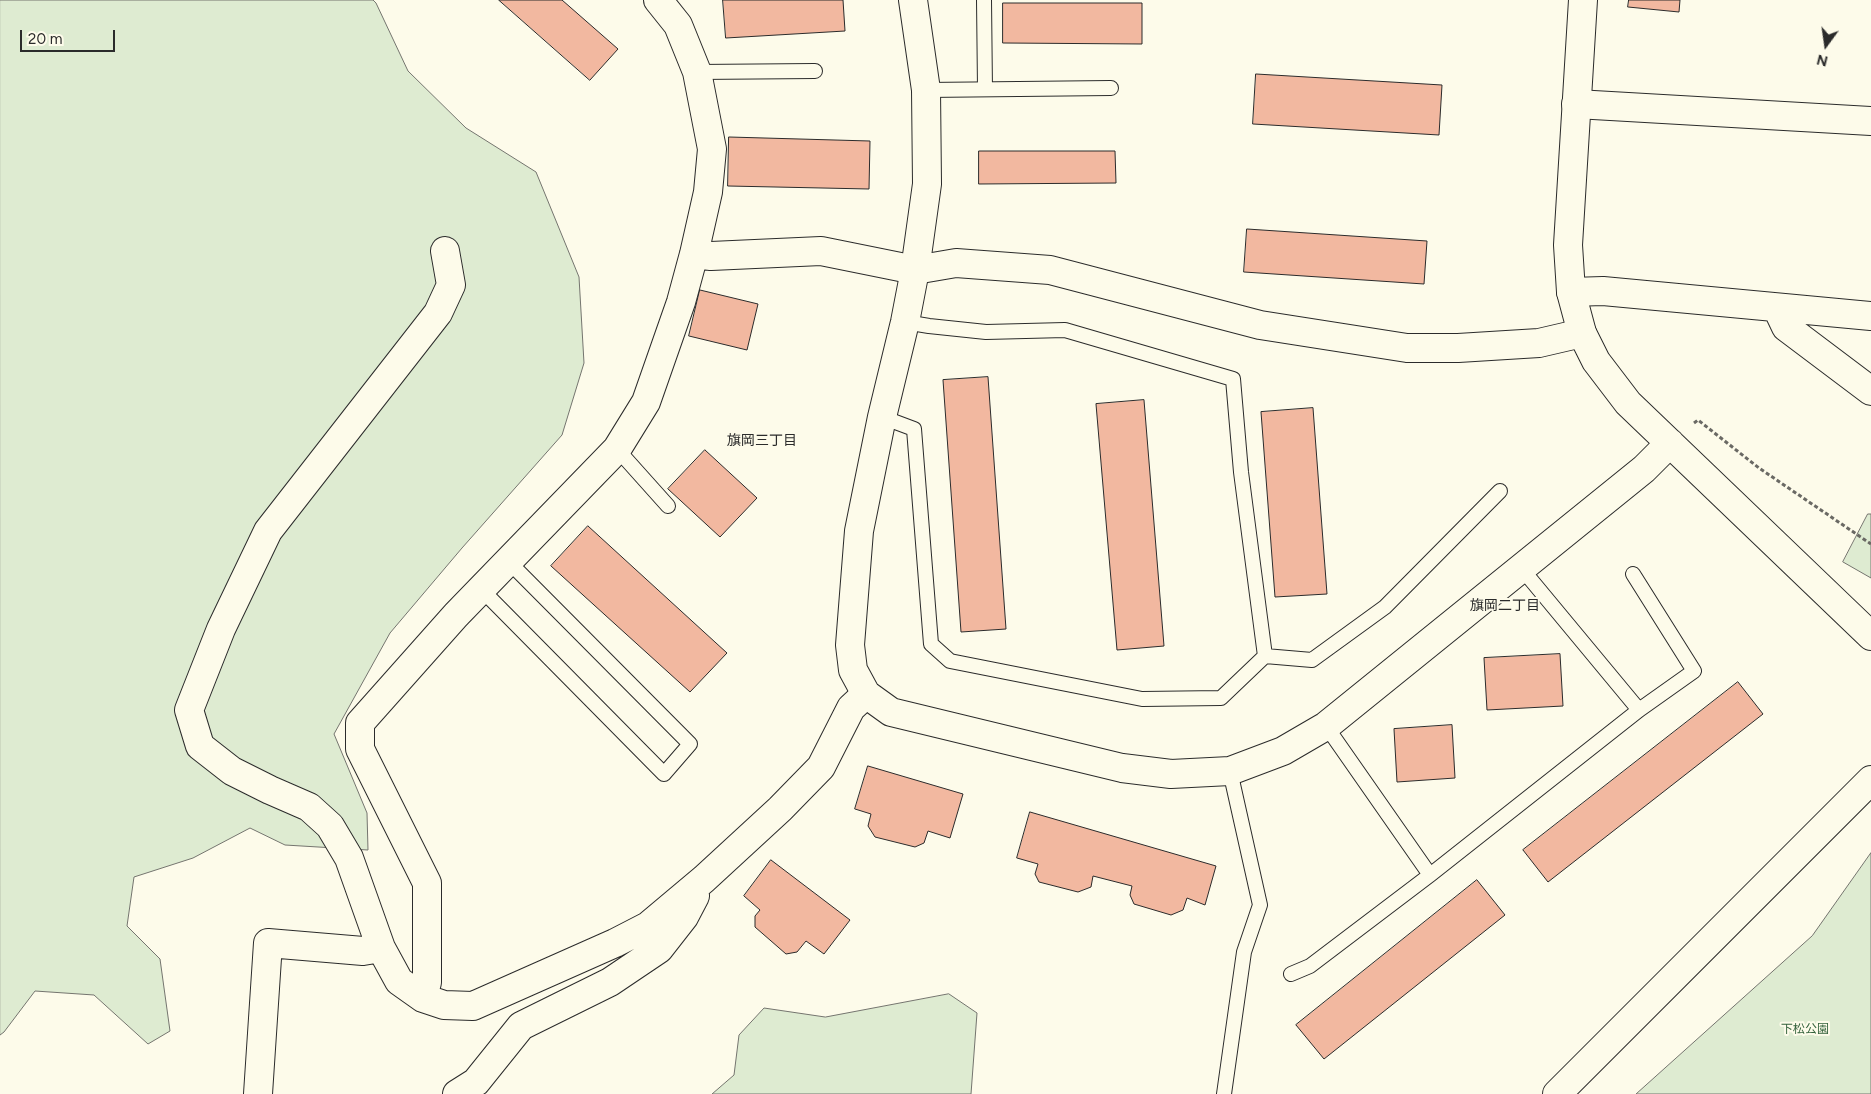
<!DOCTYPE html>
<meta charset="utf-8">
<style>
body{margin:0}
#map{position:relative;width:1871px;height:1094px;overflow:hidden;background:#fdfbea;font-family:Figtree,sans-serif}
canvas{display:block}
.north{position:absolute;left:1801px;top:20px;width:50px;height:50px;-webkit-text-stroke:4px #fdfbea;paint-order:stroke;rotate:194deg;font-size:14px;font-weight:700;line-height:20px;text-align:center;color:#2b2b2b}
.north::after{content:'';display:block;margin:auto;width:18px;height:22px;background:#2b2b2b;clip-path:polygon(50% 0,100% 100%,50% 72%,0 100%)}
.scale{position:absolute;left:20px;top:30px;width:95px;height:22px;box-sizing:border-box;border:2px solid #2b2b2b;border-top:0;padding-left:6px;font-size:15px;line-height:18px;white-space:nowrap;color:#2b2b2b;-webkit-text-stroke:4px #fdfbea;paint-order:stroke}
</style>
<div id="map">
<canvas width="1871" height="1094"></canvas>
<div class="north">N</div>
<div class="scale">20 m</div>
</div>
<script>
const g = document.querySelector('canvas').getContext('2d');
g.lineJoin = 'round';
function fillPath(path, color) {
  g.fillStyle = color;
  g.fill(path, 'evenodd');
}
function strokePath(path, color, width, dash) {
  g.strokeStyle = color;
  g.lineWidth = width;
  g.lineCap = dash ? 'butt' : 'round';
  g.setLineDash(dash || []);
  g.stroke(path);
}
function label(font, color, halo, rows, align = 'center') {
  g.font = font + ' Figtree,"Noto Sans JP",sans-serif';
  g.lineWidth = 4;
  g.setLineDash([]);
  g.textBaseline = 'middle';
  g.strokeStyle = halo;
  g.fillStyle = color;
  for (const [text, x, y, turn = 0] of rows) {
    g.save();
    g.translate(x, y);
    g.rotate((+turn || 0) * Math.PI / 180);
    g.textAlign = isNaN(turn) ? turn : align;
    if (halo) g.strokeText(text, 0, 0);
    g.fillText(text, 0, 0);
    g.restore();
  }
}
const green = new Path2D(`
 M 0,0 L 373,0 L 376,3 L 408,71 L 466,128 L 536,172 L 579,277 L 584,363 L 562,435 L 462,548 L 390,633 L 334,734 L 367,813 L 368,850 L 285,845 L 250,828 L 193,858 L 134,877 L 127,926 L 160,959 L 170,1031 L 148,1044 L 94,995 L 35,991 L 4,1032 L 0,1035 Z
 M 1868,514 L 1871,514 L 1871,578 L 1843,562 Z
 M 1871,853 L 1871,1094 L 1636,1094 L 1812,936 Z
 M 949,994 L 977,1013 L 971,1094 L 712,1094 L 734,1075 L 739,1035 L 764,1008 L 825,1017 Z`);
const building = new Path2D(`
 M 499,0 L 562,0 L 618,49 L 590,80 Z
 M 723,0 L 843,0 L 845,31 L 726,38 Z
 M 1629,0 L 1680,0 L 1679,12 L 1628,7 Z
 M 1003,3 L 1142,3 L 1142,44 L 1003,43 Z
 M 1256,74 L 1442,85 L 1439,135 L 1253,124 Z
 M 729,137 L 870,141 L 869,189 L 728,186 Z
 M 979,151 L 1115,151 L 1116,183 L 979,184 Z
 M 1247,229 L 1427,241 L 1424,284 L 1244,272 Z
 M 700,290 L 758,304 L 747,350 L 689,336 Z
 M 988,377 L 1006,629 L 961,632 L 943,380 Z
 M 1144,400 L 1164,646 L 1117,650 L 1096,404 Z
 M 1313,408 L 1327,594 L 1275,597 L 1261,412 Z
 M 705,450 L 757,498 L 720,537 L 668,489 Z
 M 588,526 L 727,653 L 690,692 L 551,566 Z
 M 1560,654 L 1563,706 L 1487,710 L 1484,658 Z
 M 1738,682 L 1763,714 L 1548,882 L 1523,850 Z
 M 1452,725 L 1455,778 L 1397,782 L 1394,729 Z
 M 868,766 L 963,794 L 950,838 L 928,831 L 924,843 L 915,847 L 875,837 L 868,826 L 871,814 L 855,809 Z
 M 1030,812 L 1216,866 L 1205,905 L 1187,898 L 1183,910 L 1171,915 L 1134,904 L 1130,895 L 1132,886 L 1093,876 L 1091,887 L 1078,892 L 1039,882 L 1035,874 L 1038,864 L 1017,858 Z
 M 771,860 L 850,920 L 824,954 L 806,941 L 797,952 L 786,954 L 755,927 L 755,916 L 760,910 L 744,896 Z
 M 1477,880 L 1505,915 L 1324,1059 L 1296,1025 Z`);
const path = new Path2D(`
 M 1694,423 L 1698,420 L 1759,468 L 1871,544`);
const lane = new Path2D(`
 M 984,0 L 985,89
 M 697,72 L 815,71
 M 926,90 L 1111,88
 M 905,322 L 929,326 L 986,332 L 1065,330 L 1233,379 L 1241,472 L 1265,656 L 1312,660 L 1385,607 L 1500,491
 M 882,417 L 914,429 L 931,644 L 950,661 L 1142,699 L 1221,698 L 1265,656
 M 617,449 L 668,506
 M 1522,569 L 1639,710
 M 481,589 L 664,774 L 690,744 L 508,561
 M 1326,726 L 1430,875
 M 1291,974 L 1310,966 L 1430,875 L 1639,710 L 1694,671 L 1633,574
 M 1224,1094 L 1244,952 L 1260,905 L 1230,771`);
const street = new Path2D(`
 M 1576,104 L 1871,121
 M 445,251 L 451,285 L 438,313 L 268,531 L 221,629 L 189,710 L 200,746 L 232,771 L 270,790 L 309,807 L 330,826 L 349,858 L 381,948 L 399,981 L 423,998 L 444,1005 L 473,1006 L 615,943 L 648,926 L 704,879 L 780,809 L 821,767 L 851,708 L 866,694
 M 694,254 L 711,256 L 821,251 L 915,270 L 956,263 L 1050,270 L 1260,325 L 1407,348 L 1458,348 L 1539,343 L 1582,333
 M 1571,292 L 1603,291 L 1871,316
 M 1777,308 L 1786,327 L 1871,391
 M 423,998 L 427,982 L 427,883 L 360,749 L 360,723 L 456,615 L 617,449 L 646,402 L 681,302 L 694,254 L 708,192 L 712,149 L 697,72 L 678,25 L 658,0
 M 258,1094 L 268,943 L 363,951 L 381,948
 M 457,1094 L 476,1082 L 521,1026 L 610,982 L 659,949 L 684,917 L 695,896`);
const secondary = new Path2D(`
 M 913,0 L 926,90 L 927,184 L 915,270 L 905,322 L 882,417 L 859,531 L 850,645 L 853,670 L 866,694 L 891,712 L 1122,768 L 1171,774 L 1230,771 L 1283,751 L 1326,726 L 1644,469 L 1670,443
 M 1583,0 L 1568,245 L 1571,292 L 1582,333 L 1596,361 L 1628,403 L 1871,636
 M 1557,1094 L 1871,780`);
const parkNames = [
 ["下松公園",1805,1029]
];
const neighbourhoodNames = [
 ["旗岡三丁目",762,441],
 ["旗岡二丁目",1505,606]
];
fillPath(green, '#deebd1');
strokePath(green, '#74746e', 1);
fillPath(building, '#f2b8a0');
strokePath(building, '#2b2b2b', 1);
strokePath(lane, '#2b2b2b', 16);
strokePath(street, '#2b2b2b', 30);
strokePath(secondary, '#2b2b2b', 30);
strokePath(path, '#6a6964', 3, [4, 2.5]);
strokePath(lane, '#fdfbea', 14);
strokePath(street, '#fdfbea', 28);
strokePath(secondary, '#fdfbea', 28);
label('12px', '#34623c', '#fdfbea', parkNames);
label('14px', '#2b2b2b', '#fdfbea', neighbourhoodNames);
</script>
